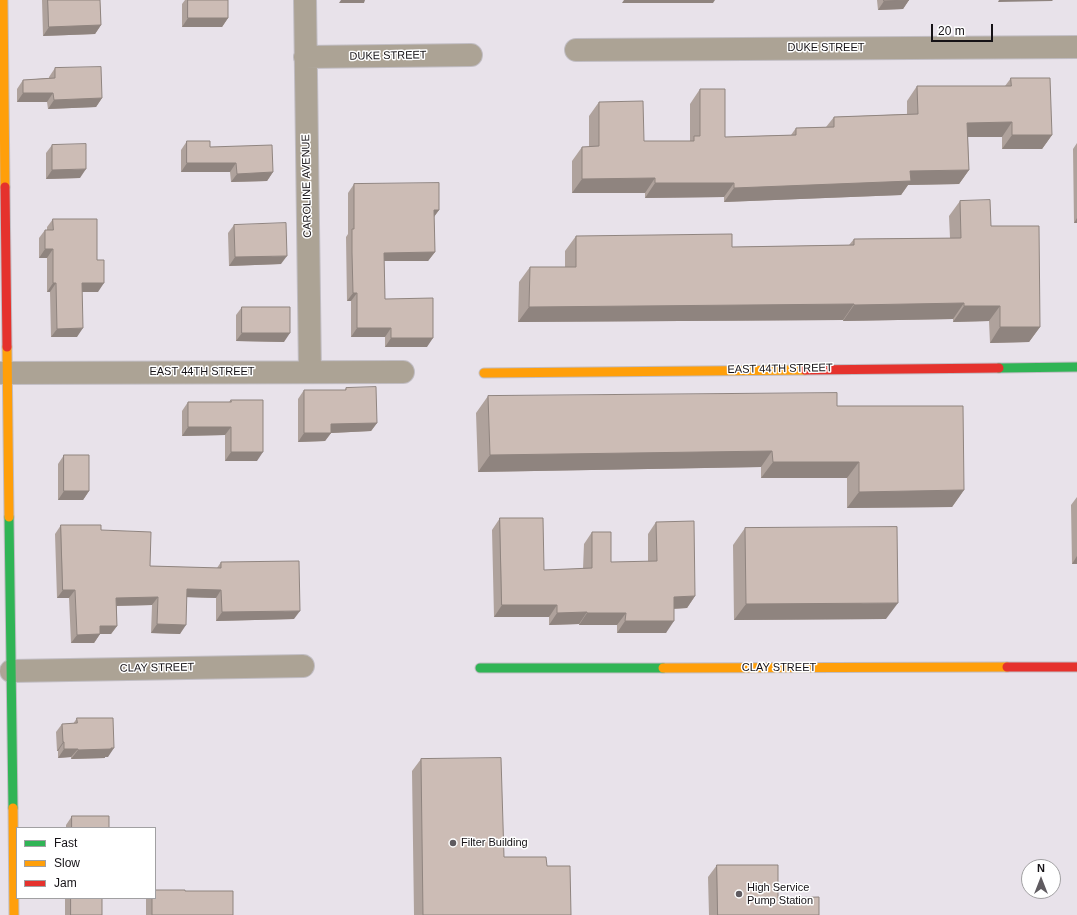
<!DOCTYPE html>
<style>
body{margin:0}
#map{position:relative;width:1077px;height:915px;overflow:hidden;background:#e8e2ea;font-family:Helvetica,sans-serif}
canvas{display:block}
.legend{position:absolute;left:16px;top:827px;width:140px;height:72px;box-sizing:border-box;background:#fff;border:1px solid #a1a0a2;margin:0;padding:5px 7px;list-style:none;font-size:12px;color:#151216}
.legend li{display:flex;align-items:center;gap:8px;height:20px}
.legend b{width:20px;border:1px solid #a1a0a2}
.north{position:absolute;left:1021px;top:859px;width:40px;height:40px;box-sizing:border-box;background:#fff;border:1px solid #a1a0a2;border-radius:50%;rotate:0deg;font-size:11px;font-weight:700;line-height:16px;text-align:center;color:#151216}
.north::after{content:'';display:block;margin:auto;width:14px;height:18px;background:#5f5b60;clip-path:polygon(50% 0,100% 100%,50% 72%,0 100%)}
.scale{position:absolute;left:931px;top:24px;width:62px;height:18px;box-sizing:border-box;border:2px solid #151216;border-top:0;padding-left:5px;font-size:12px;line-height:14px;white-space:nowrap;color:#151216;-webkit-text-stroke:3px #fff;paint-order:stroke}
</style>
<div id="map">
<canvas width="1077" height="915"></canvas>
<ul class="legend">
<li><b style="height:5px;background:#30b455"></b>Fast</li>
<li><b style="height:5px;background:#ff9f0a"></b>Slow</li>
<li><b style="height:5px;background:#e5322d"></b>Jam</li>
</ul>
<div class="north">N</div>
<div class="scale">20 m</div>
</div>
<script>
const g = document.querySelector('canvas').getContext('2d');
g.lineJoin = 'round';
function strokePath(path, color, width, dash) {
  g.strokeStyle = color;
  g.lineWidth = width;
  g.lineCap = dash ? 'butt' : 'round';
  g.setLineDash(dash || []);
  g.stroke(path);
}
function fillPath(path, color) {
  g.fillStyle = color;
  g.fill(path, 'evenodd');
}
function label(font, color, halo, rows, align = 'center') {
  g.font = font + ' Helvetica,sans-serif';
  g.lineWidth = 3;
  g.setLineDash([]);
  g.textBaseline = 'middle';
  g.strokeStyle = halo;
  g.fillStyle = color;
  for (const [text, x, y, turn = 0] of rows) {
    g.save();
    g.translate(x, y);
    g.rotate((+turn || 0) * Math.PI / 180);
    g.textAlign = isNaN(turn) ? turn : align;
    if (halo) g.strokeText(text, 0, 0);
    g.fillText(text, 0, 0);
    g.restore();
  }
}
const street = new Path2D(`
 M 305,0 L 310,372
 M 576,50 L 1077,47
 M 305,57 L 471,55
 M 0,373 L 403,372
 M 11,671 L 303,666`);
const fast = new Path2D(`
 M 999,368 L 1077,367
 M 9,517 L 13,808
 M 480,668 L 663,668`);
const slow = new Path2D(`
 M 3,0 L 5,187
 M 7,347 L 9,517
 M 484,373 L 805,370
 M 663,668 L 1007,667
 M 13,808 L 14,915`);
const jam = new Path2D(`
 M 5,187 L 7,347
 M 805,370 L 999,368
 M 1007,667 L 1077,667`);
const wall = new Path2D(`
 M 42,0 L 100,0 L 101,25 L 95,34 L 43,36 Z
 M 185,0 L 228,0 L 228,18 L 222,27 L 182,27 L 182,4 Z
 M 877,0 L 909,0 L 903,9 L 878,10 Z
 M 55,68 L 102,98 L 96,107 L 48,109 L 47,102 L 17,102 L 17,89 L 23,80 L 49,78 L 49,77 Z
 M 1011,78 L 1052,135 L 1042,149 L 1002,149 L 1002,137 L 968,137 L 969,170 L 959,184 L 908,185 L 901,195 L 724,202 L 724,197 L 645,198 L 645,193 L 572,193 L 572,161 L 582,147 L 589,147 L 589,116 L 599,102 L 644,141 L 690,141 L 690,104 L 700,89 L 725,137 L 791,135 L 796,128 L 826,127 L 834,117 L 907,114 L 907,101 L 917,86 L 1005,86 Z
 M 187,141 L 210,147 L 273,172 L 267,181 L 231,182 L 230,172 L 181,172 L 181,150 Z
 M 1077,143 L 1077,223 L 1074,223 L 1073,149 Z
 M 52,145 L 80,178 L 46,179 L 46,153 Z
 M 354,184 L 439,210 L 434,217 L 435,252 L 428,261 L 384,261 L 385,299 L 427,347 L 385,347 L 385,337 L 351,337 L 351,301 L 347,301 L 346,237 L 348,234 L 348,193 Z
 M 960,201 L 991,226 L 1040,327 L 1029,342 L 990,343 L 989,321 L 953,322 L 953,319 L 843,321 L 843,320 L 518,322 L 519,282 L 530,267 L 565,267 L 565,251 L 576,236 L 732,247 L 849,245 L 854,239 L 950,238 L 949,216 Z
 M 53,219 L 97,260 L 98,292 L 82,292 L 77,337 L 51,337 L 50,292 L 47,292 L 47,258 L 39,258 L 39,238 L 45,230 L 47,230 L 47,227 Z
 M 234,225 L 281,264 L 229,266 L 228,233 Z
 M 242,307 L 284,342 L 236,341 L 236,315 Z
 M 346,388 L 377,423 L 371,431 L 331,433 L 325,441 L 298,442 L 298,399 L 304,390 L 345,390 Z
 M 488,396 L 837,406 L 964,490 L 952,507 L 847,508 L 847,478 L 761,478 L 761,467 L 478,472 L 476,413 Z
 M 231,400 L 257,461 L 225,461 L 225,435 L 182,436 L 182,411 L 188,402 L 229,402 Z
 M 64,455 L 89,491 L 83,500 L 58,500 L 58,464 Z
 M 1077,497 L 1077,564 L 1072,564 L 1071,505 Z
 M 500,518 L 544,570 L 583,569 L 584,544 L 592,532 L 611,562 L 648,562 L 648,534 L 656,522 L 695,596 L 687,608 L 674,609 L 666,633 L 617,633 L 617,625 L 579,625 L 579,624 L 549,625 L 549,617 L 494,617 L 492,530 Z
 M 61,525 L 101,530 L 150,566 L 217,568 L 221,562 L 294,619 L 216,621 L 216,598 L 187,597 L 180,634 L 151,633 L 152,605 L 117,606 L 117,626 L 111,634 L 100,634 L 94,643 L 71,643 L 69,598 L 57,598 L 55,534 Z
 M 745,528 L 886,619 L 734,620 L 733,545 Z
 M 77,718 L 108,757 L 105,757 L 105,758 L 71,759 L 71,757 L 58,758 L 58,751 L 57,751 L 56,732 L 62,724 L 73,724 Z
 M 421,759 L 504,857 L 547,866 L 571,915 L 414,915 L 412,771 Z
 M 72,816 L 109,828 L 66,828 L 66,825 Z
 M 717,865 L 778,898 L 819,915 L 709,915 L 708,877 Z
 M 185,891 L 233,915 L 146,915 L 146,898 L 155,898 Z
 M 65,898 L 102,898 L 102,915 L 65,915 Z`);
const shadedWall = new Path2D(`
 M 341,0 L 365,0 L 364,3 L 339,3 Z
 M 624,0 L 715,0 L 713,3 L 622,3 Z
 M 909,0 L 903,9 L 878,10 L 884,1 Z
 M 999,0 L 1053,0 L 1052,1 L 998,2 Z
 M 188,18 L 228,18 L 222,27 L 182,27 Z
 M 101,25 L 95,34 L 43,36 L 49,27 Z
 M 23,93 L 53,93 L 47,102 L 17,102 Z
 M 102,98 L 96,107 L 48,109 L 54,100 Z
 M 1012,122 L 1002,137 L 957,137 L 967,123 Z
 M 1012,135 L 1052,135 L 1042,149 L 1002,149 Z
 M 187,163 L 236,163 L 230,172 L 181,172 Z
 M 86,169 L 80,178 L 46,179 L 52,170 Z
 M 969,170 L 959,184 L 908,185 L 901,195 L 724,202 L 734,188 L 910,171 Z
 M 273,172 L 267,181 L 231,182 L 237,174 Z
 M 655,178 L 645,193 L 572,193 L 582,179 Z
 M 655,183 L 734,183 L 724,197 L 645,198 Z
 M 434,210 L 439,210 L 433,218 Z
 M 1077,218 L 1077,223 L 1074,223 Z
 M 45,249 L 53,249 L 47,258 L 39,258 Z
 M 435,252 L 428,261 L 378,261 L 384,253 Z
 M 287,256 L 281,264 L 229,266 L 235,257 Z
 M 53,283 L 56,283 L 50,292 L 47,292 Z
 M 82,283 L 104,283 L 98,292 L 76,292 Z
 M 353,293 L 357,293 L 351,301 L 347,301 Z
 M 964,303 L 953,319 L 843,321 L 854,305 Z
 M 854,304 L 843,320 L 518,322 L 529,307 Z
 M 964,306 L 1000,306 L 989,321 L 953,322 Z
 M 1000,327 L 1040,327 L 1029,342 L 990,343 Z
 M 83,328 L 77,337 L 51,337 L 57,329 Z
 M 357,328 L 391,328 L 385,337 L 351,337 Z
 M 242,333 L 290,333 L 284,342 L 236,341 Z
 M 391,338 L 433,338 L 427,347 L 385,347 Z
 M 377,423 L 371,431 L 331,433 L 325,441 L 298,442 L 304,433 L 331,424 Z
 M 188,427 L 231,427 L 225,435 L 182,436 Z
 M 772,451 L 761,467 L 478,472 L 490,455 Z
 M 231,452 L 263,452 L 257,461 L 225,461 Z
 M 773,462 L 859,462 L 847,478 L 761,478 Z
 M 964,490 L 952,507 L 847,508 L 859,492 Z
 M 64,491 L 89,491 L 83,500 L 58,500 Z
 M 1077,556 L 1077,564 L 1072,564 Z
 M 187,589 L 221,590 L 216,598 L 182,597 Z
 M 63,590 L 75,590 L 69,598 L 57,598 Z
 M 695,596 L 687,608 L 666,609 L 674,597 Z
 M 158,597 L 152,605 L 110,606 L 116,598 Z
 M 898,603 L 886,619 L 734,620 L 746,604 Z
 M 502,605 L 557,605 L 549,617 L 494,617 Z
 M 300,611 L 294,619 L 216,621 L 222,612 Z
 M 587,612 L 579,624 L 549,625 L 557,613 Z
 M 587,613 L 626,613 L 617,625 L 579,625 Z
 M 625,621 L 674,621 L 666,633 L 617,633 Z
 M 157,624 L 186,625 L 180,634 L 151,633 Z
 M 100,626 L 117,626 L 111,634 L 100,634 L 94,643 L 71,643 L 77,635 Z
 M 63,742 L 64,742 L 58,751 L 57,751 Z
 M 114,748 L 108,757 L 105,757 L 105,758 L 71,759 L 78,750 Z
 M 64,749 L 78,749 L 71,757 L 58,758 Z`);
const building = new Path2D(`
 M 48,0 L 100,0 L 101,25 L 49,27 Z
 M 188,0 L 228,0 L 228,18 L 188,18 Z
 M 884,0 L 909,0 L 884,1 Z
 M 101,67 L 102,98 L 54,100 L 53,93 L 23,93 L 23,80 L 55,78 L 55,68 Z
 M 1011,78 L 1050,78 L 1052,135 L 1012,135 L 1012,122 L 967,123 L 969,170 L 910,171 L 911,181 L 734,188 L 734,183 L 655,183 L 655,178 L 582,179 L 582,147 L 599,146 L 599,102 L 643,101 L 644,141 L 694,141 L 694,136 L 700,136 L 700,89 L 725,89 L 725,137 L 796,135 L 796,128 L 834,127 L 834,117 L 918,114 L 917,86 L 1011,86 Z
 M 187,141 L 210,141 L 210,147 L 272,145 L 273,172 L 237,174 L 236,163 L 187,163 Z
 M 86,144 L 86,169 L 52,170 L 52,145 Z
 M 439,183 L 439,210 L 434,210 L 435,252 L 384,253 L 385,299 L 433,298 L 433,338 L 391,338 L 391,328 L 357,328 L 357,293 L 353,293 L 352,253 L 352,229 L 354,229 L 354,184 Z
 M 990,200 L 991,226 L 1039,226 L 1040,327 L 1000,327 L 1000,306 L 964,306 L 964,303 L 854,305 L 854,304 L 529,307 L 530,267 L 576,267 L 576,236 L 732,234 L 732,247 L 854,245 L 854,239 L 961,238 L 960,201 Z
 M 53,219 L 97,219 L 97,260 L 104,260 L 104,283 L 82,283 L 83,328 L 57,329 L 56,283 L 53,283 L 53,249 L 45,249 L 45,230 L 53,230 Z
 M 286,223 L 287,256 L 235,257 L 234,225 Z
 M 242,307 L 290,307 L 290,333 L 242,333 Z
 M 376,387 L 377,423 L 331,424 L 331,433 L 304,433 L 304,390 L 346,390 L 346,388 Z
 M 837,393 L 837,406 L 963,406 L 964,490 L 859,492 L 859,462 L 773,462 L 772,451 L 490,455 L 488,396 Z
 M 231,400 L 263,400 L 263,452 L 231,452 L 231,427 L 188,427 L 188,402 L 231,402 Z
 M 64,455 L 89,455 L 89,491 L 64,491 Z
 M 500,518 L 543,518 L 544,570 L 592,568 L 592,532 L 611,532 L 611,562 L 657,561 L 656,522 L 694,521 L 695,596 L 674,597 L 674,621 L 625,621 L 626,613 L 587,613 L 587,612 L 557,613 L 557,605 L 502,605 Z
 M 61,525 L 101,525 L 101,530 L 151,532 L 150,566 L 221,568 L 221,562 L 299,561 L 300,611 L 222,612 L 221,590 L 187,589 L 186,625 L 157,624 L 158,597 L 116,598 L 117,626 L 100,626 L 100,634 L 77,635 L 75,590 L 63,590 Z
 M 897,527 L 898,603 L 746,604 L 745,528 Z
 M 77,718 L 113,718 L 114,748 L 111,748 L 111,749 L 78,750 L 78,749 L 64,749 L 64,742 L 63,742 L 62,724 L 77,723 Z
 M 501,758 L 504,857 L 546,857 L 547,866 L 570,866 L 571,915 L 423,915 L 421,759 Z
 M 72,816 L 109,816 L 109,828 L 72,828 Z
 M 717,865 L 778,865 L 778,898 L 819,897 L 819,915 L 718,915 Z
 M 155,890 L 185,890 L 185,891 L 233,891 L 233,915 L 152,915 L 152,898 L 155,898 Z
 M 71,898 L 102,898 L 102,915 L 71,915 Z`);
const markers = [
 [453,843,4,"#5f5b60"],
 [739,894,4,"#5f5b60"]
];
const streetNames = [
 ["DUKE STREET",826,48],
 ["DUKE STREET",388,56,-1],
 ["CAROLINE AVENUE",307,186,-91],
 ["EAST 44TH STREET",780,369,-1],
 ["EAST 44TH STREET",202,372],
 ["CLAY STREET",157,668,-1],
 ["CLAY STREET",779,668]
];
const poiNames = [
 ["Filter Building",461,843],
 ["High Service",747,888],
 ["Pump Station",747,901]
];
strokePath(street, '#c1bdc3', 24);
strokePath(fast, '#c1bdc3', 11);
strokePath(slow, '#c1bdc3', 11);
strokePath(jam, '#c1bdc3', 11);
strokePath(street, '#aca395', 22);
strokePath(fast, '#30b455', 9);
strokePath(slow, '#ff9f0a', 9);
strokePath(jam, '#e5322d', 9);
fillPath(wall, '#afa29c');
fillPath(shadedWall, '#8f847f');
fillPath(building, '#ccbcb5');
strokePath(building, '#8f847f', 1);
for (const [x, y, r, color] of markers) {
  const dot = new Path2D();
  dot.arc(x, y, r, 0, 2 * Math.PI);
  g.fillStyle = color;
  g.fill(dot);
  strokePath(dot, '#fff', 1.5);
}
label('11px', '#151216', '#fff', streetNames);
label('11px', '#151216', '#fff', poiNames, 'left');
</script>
